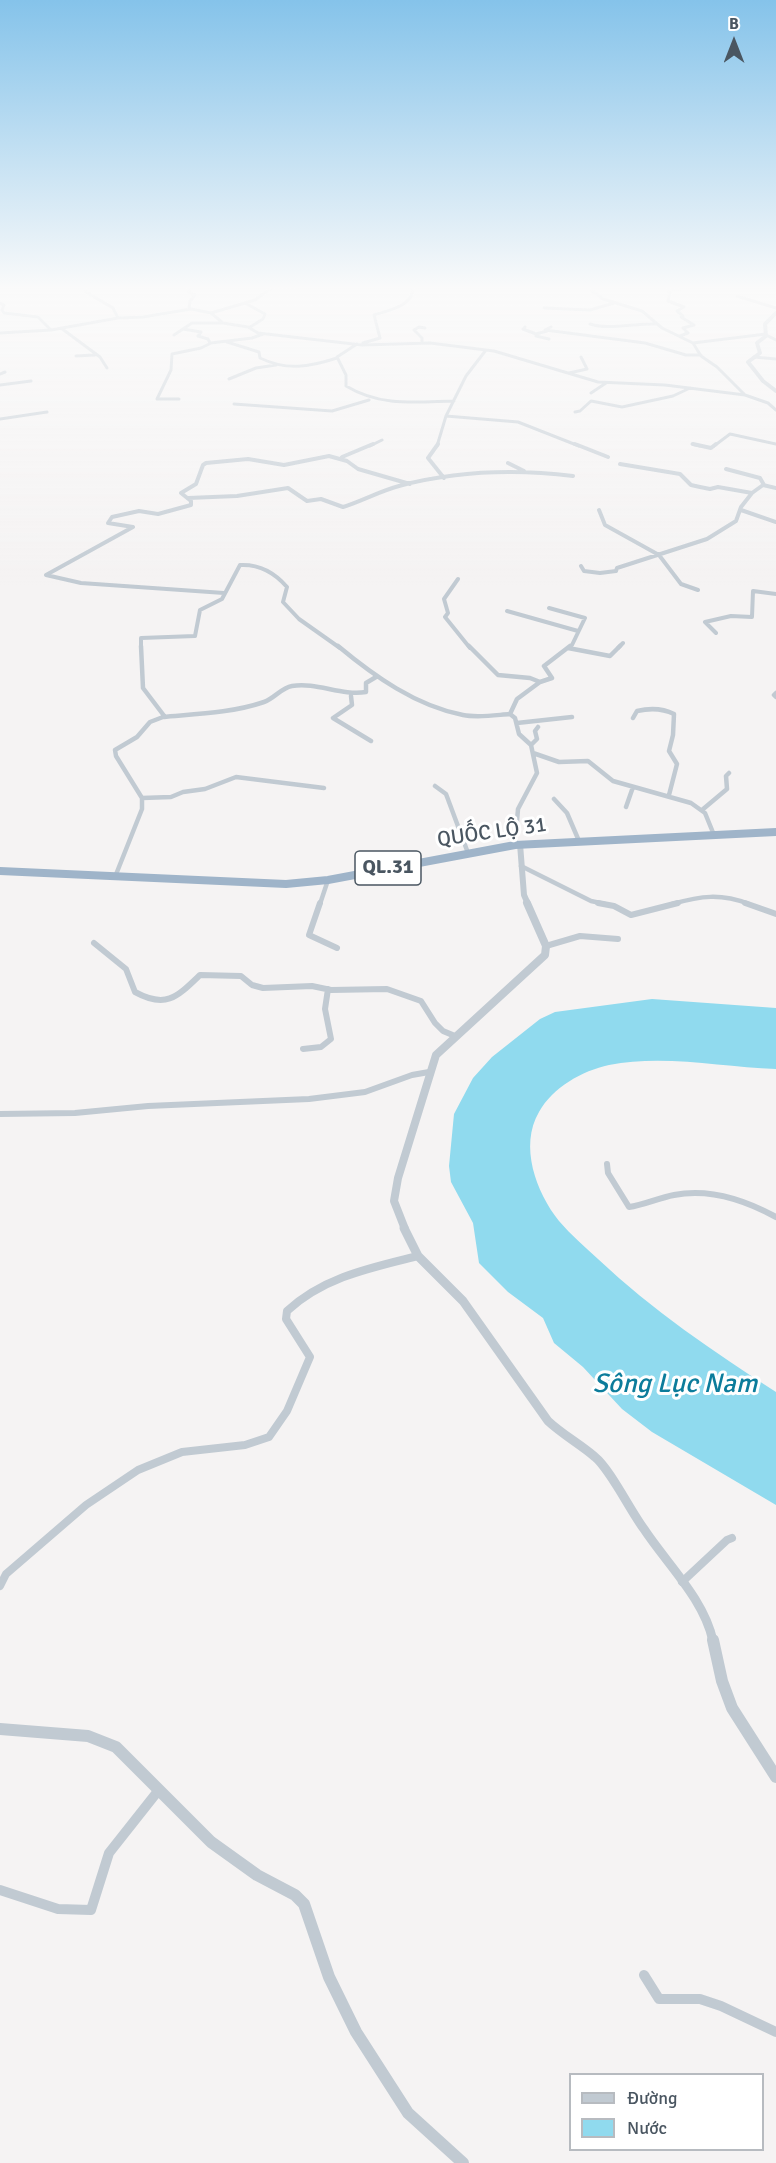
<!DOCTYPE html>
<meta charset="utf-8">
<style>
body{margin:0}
#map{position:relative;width:776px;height:2163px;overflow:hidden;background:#f5f3f3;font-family:Signika,sans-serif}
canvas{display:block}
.legend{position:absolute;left:569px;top:2073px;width:195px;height:78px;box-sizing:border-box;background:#fff;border:2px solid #b7bbc0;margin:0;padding:8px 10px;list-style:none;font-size:18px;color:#4a5661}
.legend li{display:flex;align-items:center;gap:12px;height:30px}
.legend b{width:30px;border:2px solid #b7bbc0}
.north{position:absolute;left:704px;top:12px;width:60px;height:60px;-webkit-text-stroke:4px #fff;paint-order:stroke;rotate:0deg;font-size:16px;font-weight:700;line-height:24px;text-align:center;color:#4a5661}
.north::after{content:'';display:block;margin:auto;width:21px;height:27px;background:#4a5661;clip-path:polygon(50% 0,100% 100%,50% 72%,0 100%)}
</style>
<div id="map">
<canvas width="776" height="2163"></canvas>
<ul class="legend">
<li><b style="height:8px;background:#c1cad2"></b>Đường</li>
<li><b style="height:16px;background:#90daee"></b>Nước</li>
</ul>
<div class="north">B</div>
</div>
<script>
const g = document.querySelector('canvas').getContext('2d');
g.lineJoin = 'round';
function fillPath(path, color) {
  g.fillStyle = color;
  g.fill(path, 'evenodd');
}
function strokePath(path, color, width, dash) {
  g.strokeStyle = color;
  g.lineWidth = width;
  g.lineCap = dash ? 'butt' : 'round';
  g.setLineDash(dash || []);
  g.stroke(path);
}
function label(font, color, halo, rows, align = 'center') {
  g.font = font + ' Signika,sans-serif';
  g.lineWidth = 6;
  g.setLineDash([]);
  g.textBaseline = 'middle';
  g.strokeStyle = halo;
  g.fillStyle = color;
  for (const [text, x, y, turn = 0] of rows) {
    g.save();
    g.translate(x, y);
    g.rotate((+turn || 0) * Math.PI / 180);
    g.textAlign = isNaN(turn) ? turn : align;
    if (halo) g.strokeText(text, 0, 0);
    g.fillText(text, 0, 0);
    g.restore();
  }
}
const water = new Path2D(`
 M 652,999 L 776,1008 L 776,1069 C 722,1067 663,1054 609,1065 C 582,1071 553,1087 539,1112 C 519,1146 536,1192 559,1221 C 571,1235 585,1247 598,1259 C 652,1310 714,1352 776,1392 L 776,1505 L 652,1432 L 622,1409 L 583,1367 L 554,1343 L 543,1318 L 508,1292 L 479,1263 L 473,1223 L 451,1182 L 449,1166 L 454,1114 L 473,1078 L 492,1057 L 540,1019 L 555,1012 Z`);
const minorFar5 = new Path2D(`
 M 85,286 L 86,292 L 113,308 L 118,318
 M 186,286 L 190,293 L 195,295 L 190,301 L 189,309
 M 586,286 L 603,299 L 642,311 L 662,328 L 693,343 L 701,356 L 717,367 L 745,395
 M 666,286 L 670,293 L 668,301 L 684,307 L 677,311 L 683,316 L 681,317 L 694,325 L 683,328 L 688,333 L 680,336
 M 669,289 L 680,289 L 681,286
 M 737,296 L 776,308
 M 0,303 L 4,305 L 2,310 L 4,313 L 38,317 L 51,330
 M 245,303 L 265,314 L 263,319 L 250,327
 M 544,308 L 590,310 L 614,303
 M 211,313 L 255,300 L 271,288 L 321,286
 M 590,324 C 608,330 635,323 656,324
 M 525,327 L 523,329 L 536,334 L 547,331
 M 551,327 L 545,330 L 645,343 L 686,355 L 701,355
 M 61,328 L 100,357 L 107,368
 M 183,329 L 201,332 L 198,336 L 208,339 L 210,343
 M 0,333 L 51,330 L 118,318 L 143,317 L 191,309 L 211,313 L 223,323 L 248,327 L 258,333 L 362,345 L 430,343 L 494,351 L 598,382 L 665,385 L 745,395 L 768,403 L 776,410
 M 174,335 L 192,323 L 221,323
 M 766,335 L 776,340
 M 536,336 L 549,339
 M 227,342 L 259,352 L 260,358 C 287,371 309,367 337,358
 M 363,343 L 380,338 L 374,315 C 390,310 414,306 413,286
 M 422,343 L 422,338 L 414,330 L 419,327 L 425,328
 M 693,343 L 766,334
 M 357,344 L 337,357 L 346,375 L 346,386 C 381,407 415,402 454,401
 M 76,356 L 95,355
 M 754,357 L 776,359
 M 569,373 L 587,369 L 581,357
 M 0,374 L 5,372
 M 229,379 L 256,368 L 276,365
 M 0,385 L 31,381
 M 591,393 L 606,383
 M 179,399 L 157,399 L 171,370 L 172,354 L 201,348 L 211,343 L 252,338 L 263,334
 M 234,404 L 332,411 L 369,400
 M 575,412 L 580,411 L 591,401 L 622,407 L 673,396 L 690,388
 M 446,416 L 518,422 L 579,446
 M 0,419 L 47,412
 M 692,444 L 700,446
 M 370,446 L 382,440
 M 437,446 L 446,416 L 466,376 L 486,350
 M 714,446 L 730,434 L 776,444`);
const minorFar4 = new Path2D(`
 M 438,444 L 428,458 L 444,478
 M 575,444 L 608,457
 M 693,444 L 711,448 L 716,444
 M 342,457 L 373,444
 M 508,463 L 524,471
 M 620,464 L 680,474 L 691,485 L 700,487 L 710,489 L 718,487 L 752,493
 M 726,469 L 760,478 L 764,485
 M 188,498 L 237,496 L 288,488 L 307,501 L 321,499 L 343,507 C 362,501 380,491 399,486 C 456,471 515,469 573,476
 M 599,510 L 605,525 L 659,555 L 681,584 L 698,590
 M 741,510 L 776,522
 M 581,566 L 584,571 L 600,573 L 616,571 L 617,568 L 707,539 L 736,521 L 741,507 L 752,493 L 763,485 L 776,488
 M 458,579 L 444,599 L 448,613 L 445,617 L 470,648
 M 224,593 L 81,583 L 46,575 L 133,527 L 108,523 L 112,517 L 139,511 L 158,514 L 191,505 L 191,501 L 181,493 L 196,484 L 203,465 L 206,463 L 248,459 L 284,465 L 329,456 L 347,461 L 358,469 L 410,484
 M 549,608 L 585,618 L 572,645 L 568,648
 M 507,611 L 578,631
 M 716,633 L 705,622 L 731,616 L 752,617 L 753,591 L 776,594
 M 141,648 L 141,638 L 195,636 L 200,610 L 222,599 L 240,565 C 259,564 275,573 287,587 L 283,602 L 299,619 L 340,648
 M 618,648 L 623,643`);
const minorFar3 = new Path2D(`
 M 141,646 L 143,688 L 165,717
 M 338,646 C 374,676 416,706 463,715 C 478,718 496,715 510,714 L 515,718 L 519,734 L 531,745 L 537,773 L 518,809 L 515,845
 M 469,646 L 498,675 L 530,678 L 540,682 L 517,699 L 510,714
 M 568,648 L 610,656 L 620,646
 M 540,682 L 552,678 L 544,666 L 570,646
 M 776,693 L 774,695 L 776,697
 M 351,696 L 352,705 L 333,718 L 371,741
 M 633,718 L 637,711 C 650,708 662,708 674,714 L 673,735 L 669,751 L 677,764 L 669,795
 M 517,723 L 572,717
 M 531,745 L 537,739 L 535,731 L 538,727
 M 533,753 L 559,762 L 588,761 L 613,781 L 691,803 L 705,813 L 714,835
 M 435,786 L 446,794 L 468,853
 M 142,798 L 171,797 L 183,792 L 205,789 L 236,777 L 324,788
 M 554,799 L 567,813 L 579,841
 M 626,807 L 633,787
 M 702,810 L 727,789 L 726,776 L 729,773
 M 521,866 L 591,901 L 605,904
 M 115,877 L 142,809 L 142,798 L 116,756 L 115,750 L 137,737 L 150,722 L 163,717 C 196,714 232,713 264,702 C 275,698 281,688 292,686 C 317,682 341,696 366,692 L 366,683 L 376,677
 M 320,904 L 328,880
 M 672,904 C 701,896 720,893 749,904`);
const minorFar2 = new Path2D(`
 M 320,903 L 309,935 L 337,948
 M 598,903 L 614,906 L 631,915 L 678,903
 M 745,903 L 776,914
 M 94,943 L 126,969 L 135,992 C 166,1009 177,997 200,975 L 241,976 L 252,985 L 263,988 L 312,986 L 331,990 L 387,989 L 421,1001 L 435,1023 L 443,1031 L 455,1036
 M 546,946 L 580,936 L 618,939
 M 303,1049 L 321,1047 L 331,1039 L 325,1009 L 328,989
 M 0,1114 L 75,1113 L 148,1106 L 309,1099 L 365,1092 L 412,1075 L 429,1072
 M 607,1164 L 608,1173 L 629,1207 C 644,1205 658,1198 674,1195 C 709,1188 745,1200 776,1217`);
const minorFar1 = new Path2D(`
 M 682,1582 L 727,1540 L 732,1538
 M 0,1586 L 6,1574 L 86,1505 L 138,1470 L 182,1452 L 245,1445 L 269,1437 L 287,1411 L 310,1357 L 286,1319 L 287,1311 C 324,1277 370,1268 418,1256`);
const minor = new Path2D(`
 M 0,1890 L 58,1909 L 91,1910 L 109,1853 L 158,1791
 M 644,1975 L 659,1999 L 700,1999 L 721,2006 L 776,2032`);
const tertiaryFar4 = new Path2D(`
 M 776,313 L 765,324 L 766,336 L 757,343 L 760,353 L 748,362 L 763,381 L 776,391`);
const tertiaryFar3 = new Path2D(`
 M 520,844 L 524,895 L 528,904`);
const tertiaryFar2 = new Path2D(`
 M 405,1229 L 394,1201 L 398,1178 L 436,1055 L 545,955 L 546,946 L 527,903`);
const tertiaryFar1 = new Path2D(`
 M 404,1228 L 418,1256 L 463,1301 L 548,1421 C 563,1435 580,1444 595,1457 C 610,1469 631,1512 644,1529 C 667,1564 704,1599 713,1641`);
const tertiary = new Path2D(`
 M 713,1640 L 722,1681 L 732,1708 L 776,1777
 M 0,1729 L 88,1736 L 116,1747 L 211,1842 L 257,1875 L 295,1895 L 304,1904 L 329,1977 L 356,2032 L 408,2113 L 463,2163`);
const trunk = new Path2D(`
 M 0,871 L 286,884 L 328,880 L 515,845 L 776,832`);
const shields = [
 [388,868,66]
];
const shieldNames = [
 ["QL.31",388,868]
];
const streetNames = [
 ["QUỐC LỘ 31",492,833,-8]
];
const nearWaternames = [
 ["Sông Lục Nam",675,1385]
];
fillPath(water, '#90daee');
strokePath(minorFar5, '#c1cad2', 3);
strokePath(minorFar4, '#c1cad2', 4);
strokePath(minorFar3, '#c1cad2', 4.5);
strokePath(minorFar2, '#c1cad2', 6);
strokePath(minorFar1, '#c1cad2', 8);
strokePath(minor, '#c1cad2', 10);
strokePath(tertiaryFar4, '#c1cad2', 4);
strokePath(tertiaryFar3, '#c1cad2', 6);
strokePath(tertiaryFar2, '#c1cad2', 8);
strokePath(tertiaryFar1, '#c1cad2', 9);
strokePath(tertiary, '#c1cad2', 12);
strokePath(trunk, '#9fb4c9', 8);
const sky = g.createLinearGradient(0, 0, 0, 588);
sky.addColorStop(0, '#85c3ea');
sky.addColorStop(0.49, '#fafafa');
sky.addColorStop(1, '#fafafa00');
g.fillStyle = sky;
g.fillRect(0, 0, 776, 588);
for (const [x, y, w] of shields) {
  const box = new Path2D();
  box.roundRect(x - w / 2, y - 17, w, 34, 4.5);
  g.fillStyle = '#fff';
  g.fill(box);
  strokePath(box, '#4a5661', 1.5);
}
label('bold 20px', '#4a5661', null, shieldNames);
label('21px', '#4a5661', '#fff', streetNames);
label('italic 27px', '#0c7c9b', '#fff', nearWaternames);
</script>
